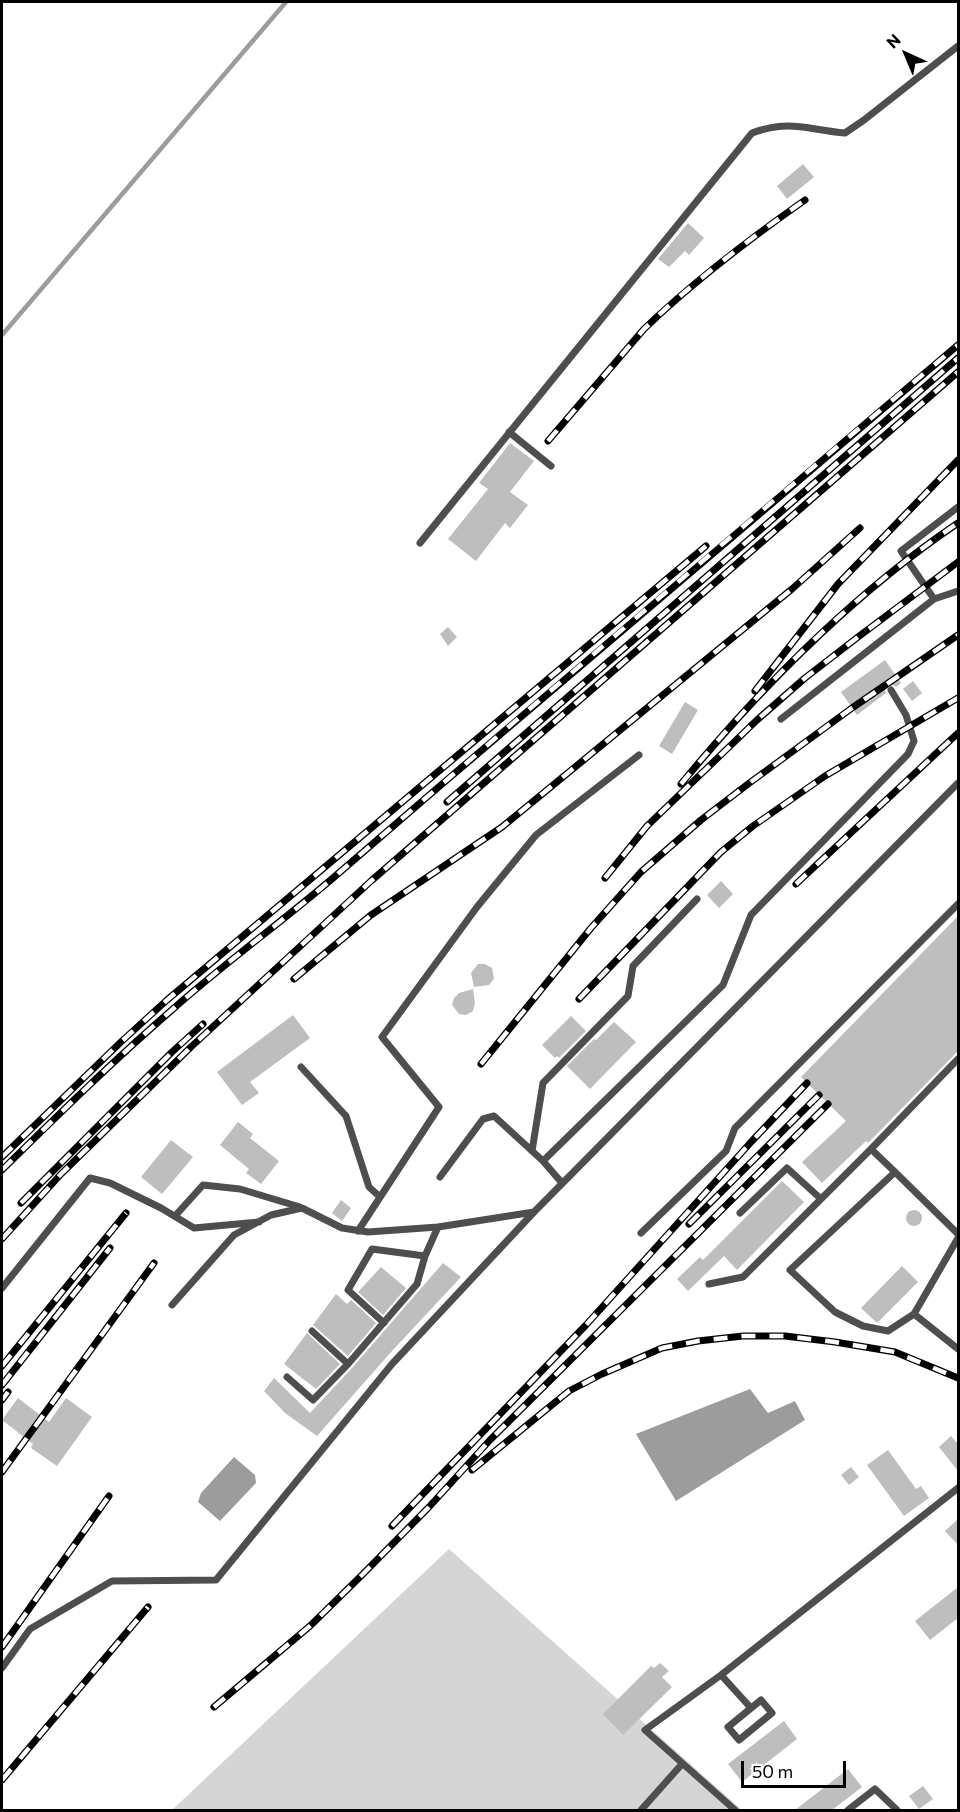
<!DOCTYPE html>
<style>
body{margin:0}
#map{position:relative;width:960px;height:1812px;overflow:hidden;background:#fff;font-family:Commissioner,sans-serif}
canvas{display:block}
.frame{position:absolute;inset:0;border:3px solid #000;pointer-events:none}
.north{position:absolute;left:876px;top:24px;width:60px;height:60px;-webkit-text-stroke:4px #fff;paint-order:stroke;rotate:316deg;font-size:16px;font-weight:700;line-height:24px;text-align:center;color:#000}
.north::after{content:'';display:block;margin:auto;width:21px;height:27px;background:#000;clip-path:polygon(50% 0,100% 100%,50% 72%,0 100%)}
.scale{position:absolute;left:741px;top:1761px;width:105px;height:27px;box-sizing:border-box;border:3px solid #000;border-top:0;padding-left:8px;font-size:18px;line-height:21px;white-space:nowrap;color:#000;-webkit-text-stroke:4px #fff;paint-order:stroke}
</style>
<div id="map">
<canvas width="960" height="1812"></canvas>
<div class="frame"></div>
<div class="north">N</div>
<div class="scale">50 m</div>
</div>
<script>
const g = document.querySelector('canvas').getContext('2d');
g.lineJoin = 'round';
function fillPath(path, color) {
  g.fillStyle = color;
  g.fill(path, 'evenodd');
}
function strokePath(path, color, width, dash) {
  g.strokeStyle = color;
  g.lineWidth = width;
  g.lineCap = dash ? 'butt' : 'round';
  g.setLineDash(dash || []);
  g.stroke(path);
}
const green = new Path2D(`
 M 449,1549 L 742,1810 L 172,1810 Z`);
const water = new Path2D(`
 M 750,1389 L 768,1413 L 795,1401 L 805,1420 L 676,1501 L 636,1434 Z
 M 234,1457 L 255,1475 L 256,1483 L 220,1521 L 198,1502 L 201,1493 Z`);
const stream = new Path2D(`
 M 2,335 L 286,2`);
const building = new Path2D(`
 M 803,164 L 814,177 L 787,199 L 777,186 Z
 M 688,223 L 704,238 L 689,255 L 685,251 L 669,267 L 658,259 Z
 M 510,443 L 534,461 L 510,492 L 528,505 L 510,528 L 505,523 L 476,561 L 448,539 L 488,489 L 479,483 Z
 M 448,627 L 457,637 L 448,646 L 440,634 Z
 M 885,660 L 901,683 L 896,687 L 891,684 L 888,686 L 885,690 L 886,693 L 857,715 L 841,692 Z
 M 913,681 L 922,693 L 912,701 L 903,689 Z
 M 685,702 L 698,710 L 672,754 L 659,746 Z
 M 721,881 L 733,894 L 719,908 L 707,895 Z
 M 958,916 L 958,1051 L 868,1143 L 866,1141 L 822,1183 L 802,1162 L 846,1121 L 801,1077 Z
 M 478,964 L 485,964 L 492,968 L 494,979 L 489,985 L 474,987 L 471,973 Z
 M 473,989 L 475,1003 L 473,1011 L 466,1015 L 459,1014 L 452,1005 L 454,998 L 459,993 Z
 M 293,1015 L 310,1038 L 250,1082 L 259,1093 L 242,1105 L 217,1072 Z
 M 571,1016 L 586,1031 L 559,1058 L 557,1056 L 555,1058 L 542,1045 Z
 M 614,1022 L 636,1042 L 590,1089 L 567,1066 L 594,1039 L 596,1040 Z
 M 238,1122 L 253,1134 L 250,1138 L 279,1161 L 261,1184 L 246,1173 L 249,1169 L 220,1145 Z
 M 171,1140 L 193,1157 L 162,1194 L 141,1177 Z
 M 782,1181 L 804,1202 L 737,1270 L 724,1256 L 688,1291 L 677,1279 L 700,1257 L 703,1260 Z
 M 341,1200 L 351,1208 L 342,1221 L 332,1213 Z
 M906 1218a8 8 0 1 1 16 0a8 8 0 1 1-16 0Z
 M 443,1263 L 461,1277 L 392,1351 L 317,1436 L 285,1413 L 264,1391 L 274,1378 L 310,1413 L 352,1368 Z
 M 902,1266 L 918,1282 L 877,1323 L 861,1308 Z
 M 381,1267 L 406,1288 L 383,1315 L 358,1292 Z
 M 336,1294 L 347,1304 L 351,1300 L 376,1323 L 348,1356 L 313,1325 Z
 M 307,1333 L 340,1364 L 316,1389 L 284,1364 Z
 M 18,1398 L 49,1422 L 66,1398 L 92,1417 L 57,1466 L 31,1448 L 33,1444 L 2,1420 Z
 M 951,1436 L 958,1444 L 958,1471 L 939,1447 Z
 M 888,1450 L 916,1489 L 921,1486 L 929,1498 L 904,1516 L 867,1465 Z
 M 851,1467 L 859,1477 L 849,1485 L 841,1475 Z
 M 958,1519 L 958,1545 L 945,1531 Z
 M 958,1587 L 958,1618 L 930,1640 L 915,1621 Z
 M 660,1663 L 669,1671 L 662,1677 L 672,1687 L 623,1735 L 603,1714 L 651,1666 L 654,1668 Z
 M 784,1721 L 797,1739 L 742,1782 L 728,1764 Z
 M 848,1769 L 862,1787 L 832,1810 L 795,1810 Z
 M 923,1786 L 933,1799 L 919,1809 L 909,1796 Z`);
const service = new Path2D(`
 M 509,432 L 551,466
 M 420,543 L 752,133 C 790,119 808,130 845,133 L 864,120 L 958,46
 M 934,599 L 901,551 L 958,507
 M 781,719 L 934,599 L 958,591
 M 301,1067 L 346,1116 L 369,1187 L 380,1197
 M 532,1151 L 543,1083 L 628,996 L 633,966 L 697,899
 M 895,1172 L 871,1149 L 958,1059
 M 440,1177 L 483,1119 L 494,1116 L 543,1161
 M 562,1183 L 543,1161 L 723,985 L 751,915 L 908,754 L 914,741 L 906,715 L 891,690
 M 740,1213 L 787,1168 L 821,1199
 M 175,1216 L 203,1185 L 240,1189 L 300,1207
 M 358,1231 L 439,1107 L 382,1037 L 477,907 L 536,835 L 639,755
 M 641,1233 L 726,1151 L 735,1128 L 958,904
 M 958,1238 L 914,1314 L 958,1349
 M 709,1284 L 743,1277 L 871,1149
 M 2,1288 L 90,1178 L 110,1183 L 161,1208 L 194,1228 L 259,1222
 M 172,1305 L 234,1235 L 271,1215 L 302,1208 L 342,1228 L 368,1232 L 438,1227
 M 914,1314 L 888,1331 L 863,1326 L 835,1312 L 790,1270 L 895,1172 L 958,1234
 M 384,1323 L 348,1290 L 372,1249 L 425,1256
 M 312,1331 L 348,1364
 M 287,1377 L 313,1400 L 348,1364 L 417,1284 L 425,1256 L 438,1227 L 534,1212 L 958,783
 M 2,1668 L 30,1629 L 112,1581 L 216,1580 L 392,1364 L 534,1212
 M 721,1675 L 751,1708
 M 761,1700 L 772,1713 L 739,1740 L 728,1727 Z
 M 641,1810 L 682,1764
 M 735,1810 L 645,1730 L 721,1675 L 958,1488
 M 848,1810 L 875,1789 L 897,1810`);
const rail = new Path2D(`
 M 548,441 L 644,329 C 694,281 748,240 805,200
 M 755,691 L 838,584 L 958,460
 M 681,784 C 762,686 853,594 958,523
 M 447,802 L 958,358
 M 605,878 L 647,826 L 757,720 L 805,678 L 858,637 L 958,562
 M 796,884 L 958,733
 M 294,979 L 371,915 L 502,827 L 792,589 L 860,528
 M 579,999 L 721,852 L 753,826 L 825,776 L 958,698
 M 481,1064 L 591,928 L 641,872 L 701,820 L 748,784 L 852,708 L 958,635
 M 2,1157 L 122,1041 L 167,1000 L 706,546
 M 2,1170 C 58,1115 114,1060 173,1009 C 227,961 286,919 340,872 C 545,695 751,519 958,345
 M 21,1203 L 172,1052 L 203,1024
 M 689,1224 L 819,1095
 M 2,1239 L 61,1174 L 192,1046 L 371,881 L 958,372
 M 2,1366 L 126,1213
 M 2,1385 L 110,1248
 M 2,1400 L 8,1392
 M 472,1470 L 569,1391 L 602,1374 L 662,1348 L 698,1341 L 743,1336 L 785,1336 L 835,1342 L 895,1352 L 958,1378
 M 2,1472 L 154,1263
 M 392,1526 L 586,1325 L 752,1141 L 807,1083
 M 2,1647 L 109,1496
 M 214,1707 L 310,1626 L 362,1575 L 429,1507 L 490,1440 L 828,1104
 M 2,1780 L 148,1607`);
fillPath(green, '#d5d5d5');
fillPath(water, '#9c9c9c');
strokePath(stream, '#9c9c9c', 4.5);
fillPath(building, '#bebebe');
strokePath(service, '#4e4e4e', 7);
strokePath(rail, '#000', 7);
strokePath(rail, '#fff', 4.5, [14]);
</script>
